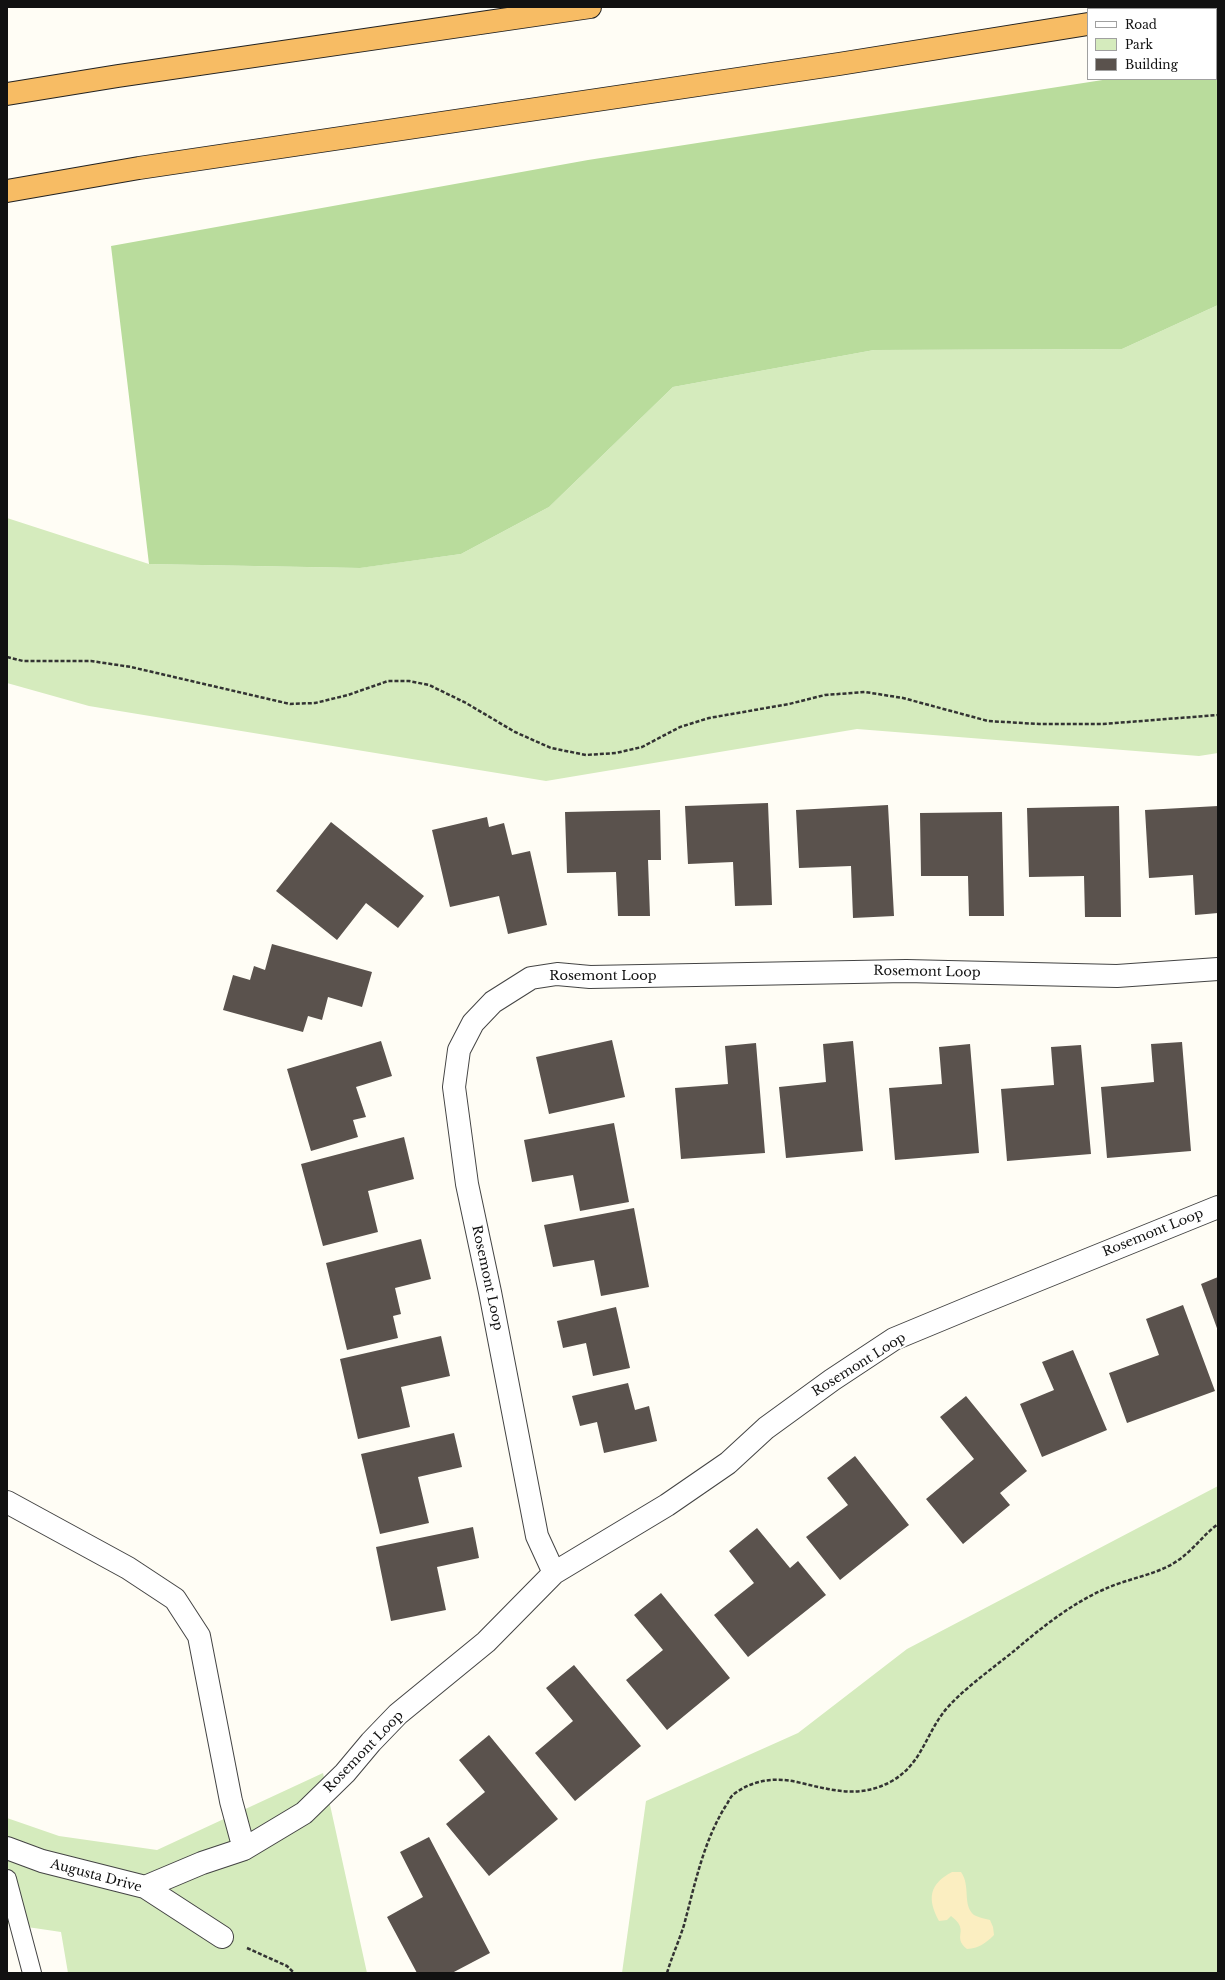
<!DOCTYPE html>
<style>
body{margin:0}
#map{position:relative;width:1225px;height:1980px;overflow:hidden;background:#fffdf5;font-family:"Libre Baskerville",serif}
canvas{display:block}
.frame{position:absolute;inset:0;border:8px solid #111;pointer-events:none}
.legend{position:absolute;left:1087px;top:8px;width:130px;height:72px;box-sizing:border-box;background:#fff;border:1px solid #a0a0a0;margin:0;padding:5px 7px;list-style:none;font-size:12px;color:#111}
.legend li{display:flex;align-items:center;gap:8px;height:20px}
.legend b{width:20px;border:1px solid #a0a0a0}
</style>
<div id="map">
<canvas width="1225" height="1980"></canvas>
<div class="frame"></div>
<ul class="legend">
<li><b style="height:5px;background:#fff"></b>Road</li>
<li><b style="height:11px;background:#d5ebbd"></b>Park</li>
<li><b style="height:11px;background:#5a524d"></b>Building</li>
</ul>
</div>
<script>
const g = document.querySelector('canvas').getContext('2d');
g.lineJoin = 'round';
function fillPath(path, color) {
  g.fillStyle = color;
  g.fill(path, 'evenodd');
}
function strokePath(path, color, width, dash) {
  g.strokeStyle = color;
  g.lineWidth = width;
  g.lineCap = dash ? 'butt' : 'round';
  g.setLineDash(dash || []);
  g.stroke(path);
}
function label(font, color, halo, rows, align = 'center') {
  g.font = font + ' "Libre Baskerville",serif';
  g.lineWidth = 4;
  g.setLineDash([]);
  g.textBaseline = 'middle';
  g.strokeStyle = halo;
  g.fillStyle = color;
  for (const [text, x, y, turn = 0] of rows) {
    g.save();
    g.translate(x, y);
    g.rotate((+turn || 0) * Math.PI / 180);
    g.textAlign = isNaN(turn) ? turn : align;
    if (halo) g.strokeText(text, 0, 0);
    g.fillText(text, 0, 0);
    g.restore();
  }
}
const green = new Path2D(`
 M 1218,305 L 1218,753 L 1199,756 L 857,729 L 546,781 L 89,706 L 7,683 L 7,518 L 149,564 L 359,568 L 461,554 L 549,507 L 673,387 L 874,350 L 1122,349 Z
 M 1218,1486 L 1218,1973 L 622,1973 L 646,1801 L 798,1733 L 907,1649 Z
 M 323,1773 L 367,1973 L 68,1973 L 61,1932 L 7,1924 L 7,1818 L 59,1836 L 157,1850 Z`);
const forest = new Path2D(`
 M 1216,65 L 1218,65 L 1218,305 L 1122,349 L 874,350 L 673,387 L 549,507 L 461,554 L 360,568 L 149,564 L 111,246 L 588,160 L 1109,79 L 1216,79 Z`);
const sand = new Path2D(`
 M 952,1872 L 961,1872 C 971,1886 962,1905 974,1915 C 978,1917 985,1919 990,1920 L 993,1927 L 994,1935 C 985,1944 979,1948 967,1949 C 951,1936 971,1931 951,1916 L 947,1920 L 939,1921 C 927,1899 929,1884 952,1872 Z`);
const building = new Path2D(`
 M 768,803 L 772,905 L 735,906 L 733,862 L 688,864 L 685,806 Z
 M 888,805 L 894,916 L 853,918 L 851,866 L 799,868 L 796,810 Z
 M 1119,806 L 1121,917 L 1085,917 L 1084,876 L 1029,877 L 1027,808 Z
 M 1218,806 L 1218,913 L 1195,915 L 1193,875 L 1149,878 L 1145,810 Z
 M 660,810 L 661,860 L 648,860 L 650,916 L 618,916 L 616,872 L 567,873 L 565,812 Z
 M 1002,812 L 1004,916 L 969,916 L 968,876 L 921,876 L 920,813 Z
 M 487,817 L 489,827 L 504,823 L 512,855 L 530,851 L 547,925 L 508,934 L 499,896 L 450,907 L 432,830 Z
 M 331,822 L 424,896 L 398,928 L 366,903 L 337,940 L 276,891 Z
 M 272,944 L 372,972 L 362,1007 L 328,997 L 322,1020 L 308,1016 L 303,1032 L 223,1010 L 233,975 L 250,980 L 254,966 L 265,970 Z
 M 612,1040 L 625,1097 L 549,1114 L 536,1057 Z
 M 381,1041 L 392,1076 L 356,1087 L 366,1117 L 353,1120 L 358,1137 L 311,1151 L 287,1069 Z
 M 853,1041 L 863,1151 L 786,1158 L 779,1087 L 826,1082 L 823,1044 Z
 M 1182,1042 L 1191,1151 L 1107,1158 L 1101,1087 L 1154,1082 L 1151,1044 Z
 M 756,1043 L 765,1153 L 681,1159 L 675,1088 L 728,1084 L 725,1046 Z
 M 970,1044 L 979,1153 L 895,1160 L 889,1088 L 942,1084 L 939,1047 Z
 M 1081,1045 L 1091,1154 L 1007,1161 L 1001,1089 L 1054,1085 L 1051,1047 Z
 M 614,1123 L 629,1202 L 580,1211 L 573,1175 L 532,1182 L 524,1140 Z
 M 404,1137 L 414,1179 L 368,1191 L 378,1232 L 323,1246 L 301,1164 Z
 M 634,1208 L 649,1287 L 601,1296 L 594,1260 L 553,1267 L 544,1225 Z
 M 421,1239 L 431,1279 L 395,1288 L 401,1314 L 393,1316 L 398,1338 L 347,1350 L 326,1263 Z
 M 1218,1277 L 1218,1331 L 1201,1284 Z
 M 1183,1305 L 1215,1391 L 1127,1423 L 1109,1373 L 1159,1355 L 1146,1319 Z
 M 616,1307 L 630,1368 L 593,1376 L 586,1343 L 563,1348 L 557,1321 Z
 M 441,1336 L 450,1376 L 401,1387 L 410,1427 L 358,1439 L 340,1359 Z
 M 1073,1350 L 1107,1430 L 1042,1457 L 1020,1404 L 1054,1390 L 1042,1362 Z
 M 628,1383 L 635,1410 L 649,1406 L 657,1441 L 604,1453 L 597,1422 L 580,1426 L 572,1396 Z
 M 966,1396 L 1027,1471 L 1000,1493 L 1010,1505 L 963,1544 L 926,1499 L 974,1459 L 940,1417 Z
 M 454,1433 L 462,1467 L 418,1477 L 429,1523 L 380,1534 L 361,1454 Z
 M 855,1456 L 909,1525 L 840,1580 L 806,1537 L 848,1505 L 827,1478 Z
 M 473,1527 L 479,1558 L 437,1567 L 446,1610 L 391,1621 L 376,1547 Z
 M 757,1528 L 790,1568 L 798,1561 L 826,1595 L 748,1657 L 714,1615 L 754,1583 L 729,1551 Z
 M 661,1593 L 730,1678 L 667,1730 L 626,1680 L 663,1650 L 634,1615 Z
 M 574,1665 L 641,1746 L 575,1801 L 535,1753 L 573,1721 L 546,1688 Z
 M 489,1735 L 558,1819 L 489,1876 L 446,1824 L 485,1792 L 459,1760 Z
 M 429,1837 L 490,1953 L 452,1973 L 417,1973 L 387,1917 L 423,1897 L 400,1852 Z`);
const path = new Path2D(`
 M 7,657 L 23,661 L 91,661 L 131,667 L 290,704 L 315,703 L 348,695 L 388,681 L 409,681 L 429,685 L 466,703 L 515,732 L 551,748 L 586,755 L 616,753 L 642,747 L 680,727 L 709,718 L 789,704 L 825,695 L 865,692 L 903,698 L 988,721 L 1039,724 L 1103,724 L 1218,715
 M 247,1948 L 287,1966 L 294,1973
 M 667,1973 C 672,1956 679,1941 684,1925 C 695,1884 703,1843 725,1807 C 728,1803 730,1797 734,1794 C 753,1780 774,1777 797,1782 C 831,1790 860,1799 892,1781 C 921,1764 925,1737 943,1713 C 958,1693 993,1668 1014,1651 C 1041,1628 1072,1603 1105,1589 C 1126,1579 1155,1575 1174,1563 C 1192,1552 1202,1536 1218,1524`);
const service = new Path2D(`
 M 7,1879 L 32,1973`);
const minor = new Path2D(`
 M 7,1502 L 128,1568 L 175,1599 L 199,1636 L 231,1801 L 244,1849
 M 554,1573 L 537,1536 L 490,1292 L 467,1184 L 454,1087 L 459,1050 L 473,1023 L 493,1002 L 531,978 L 557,974 L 590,977 L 906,971 L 1117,976 L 1218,969
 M 7,1848 L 42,1861 L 145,1887 L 222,1937
 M 145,1887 L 202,1863 L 244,1849 L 304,1813 L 345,1773 L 371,1742 L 398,1714 L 486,1642 L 554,1573 L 667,1505 L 728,1463 L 766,1428 L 832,1380 L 894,1339 L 976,1305 L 1218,1207`);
const trunk = new Path2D(`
 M 1185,9 L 1197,7
 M 7,94 L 118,76 L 590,7
 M 7,191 L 139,168 L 839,64 L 1088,24`);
const streetNames = [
 ["Rosemont Loop",927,972,1],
 ["Rosemont Loop",603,976],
 ["Rosemont Loop",1153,1233,-22],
 ["Rosemont Loop",487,1278,78],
 ["Rosemont Loop",859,1365,-32],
 ["Rosemont Loop",364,1752,-46],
 ["Augusta Drive",96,1876,15]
];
fillPath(green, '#d5ebbd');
fillPath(forest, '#b9dc9c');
fillPath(sand, '#fbeec1');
fillPath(building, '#5a524d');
strokePath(service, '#444', 20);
strokePath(minor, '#444', 24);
strokePath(trunk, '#222', 24);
strokePath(path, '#333', 2.5, [4, 2]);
strokePath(service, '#fff', 18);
strokePath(minor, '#fff', 22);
strokePath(trunk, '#f7bc64', 22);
label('13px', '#111', '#fff', streetNames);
</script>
